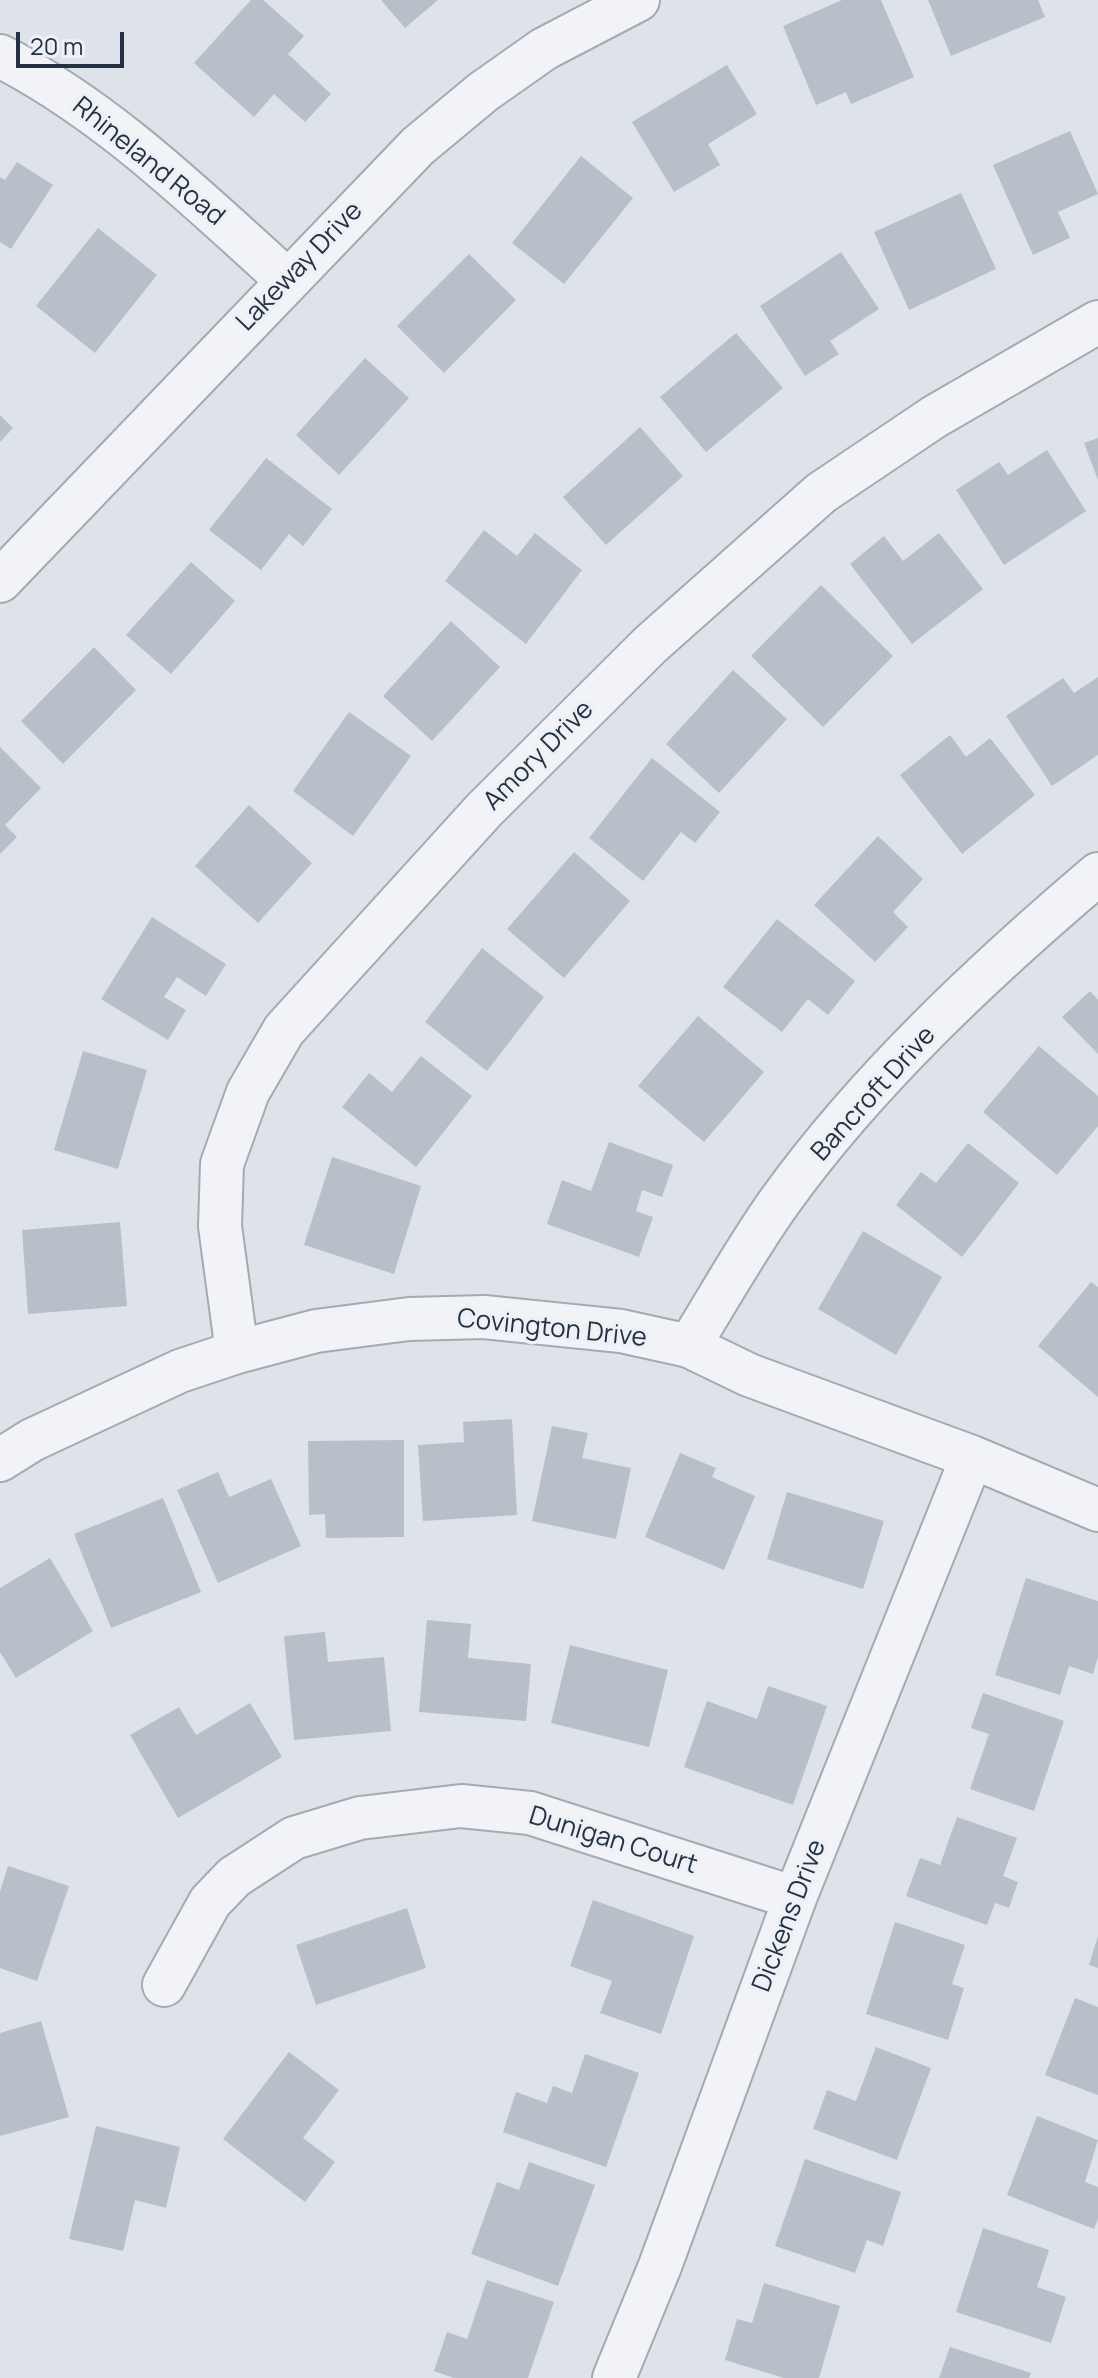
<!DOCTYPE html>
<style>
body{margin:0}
#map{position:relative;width:1098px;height:2378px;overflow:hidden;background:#dee3e9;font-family:Manrope,sans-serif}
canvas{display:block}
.scale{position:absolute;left:16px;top:32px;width:108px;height:36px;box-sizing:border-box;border:4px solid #253142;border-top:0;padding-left:10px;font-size:24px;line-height:28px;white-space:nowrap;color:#253142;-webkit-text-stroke:6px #edf1f6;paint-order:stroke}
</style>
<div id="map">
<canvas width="1098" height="2378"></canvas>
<div class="scale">20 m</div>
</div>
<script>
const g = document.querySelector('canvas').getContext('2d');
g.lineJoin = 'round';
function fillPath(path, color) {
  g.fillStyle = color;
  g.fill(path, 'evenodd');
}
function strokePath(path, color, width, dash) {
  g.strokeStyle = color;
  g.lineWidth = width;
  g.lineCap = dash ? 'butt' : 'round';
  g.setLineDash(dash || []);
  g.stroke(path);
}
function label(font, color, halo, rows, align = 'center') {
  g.font = font + ' Manrope,sans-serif';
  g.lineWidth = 7;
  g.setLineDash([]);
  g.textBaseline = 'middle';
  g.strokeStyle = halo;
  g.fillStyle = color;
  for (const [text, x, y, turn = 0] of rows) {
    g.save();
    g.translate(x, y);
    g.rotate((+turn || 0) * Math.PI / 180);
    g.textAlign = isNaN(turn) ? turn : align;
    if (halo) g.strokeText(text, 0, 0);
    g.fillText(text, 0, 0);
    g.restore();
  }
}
const building = new Path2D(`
 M 251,0 L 263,0 L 304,36 L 288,54 L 331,94 L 305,122 L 274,94 L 254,117 L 194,63 Z
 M 381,0 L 438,0 L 405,28 Z
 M 842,0 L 881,0 L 914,77 L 851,104 L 846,92 L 816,105 L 783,26 Z
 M 928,0 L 1038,0 L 1045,17 L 951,56 Z
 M 727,65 L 757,114 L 708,144 L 720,165 L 674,192 L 632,122 Z
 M 1070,131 L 1098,194 L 1058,212 L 1070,238 L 1033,255 L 993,165 Z
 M 581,156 L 633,198 L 564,284 L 512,243 Z
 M 17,162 L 53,185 L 11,249 L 0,242 L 0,177 L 5,180 Z
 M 961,193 L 996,269 L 909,310 L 874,232 Z
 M 98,228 L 157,275 L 95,353 L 36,306 Z
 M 841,252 L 879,309 L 830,341 L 839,354 L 805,376 L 760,306 Z
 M 469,254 L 516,300 L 444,373 L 397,326 Z
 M 736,333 L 783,388 L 706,452 L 660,397 Z
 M 365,358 L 409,398 L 339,475 L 296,435 Z
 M 0,415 L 13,428 L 0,442 Z
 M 640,427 L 683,476 L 606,545 L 563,497 Z
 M 1098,438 L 1098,480 L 1084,443 Z
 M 1047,450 L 1086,511 L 1004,565 L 956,490 L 999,462 L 1008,475 Z
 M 266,458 L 332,509 L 303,546 L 289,534 L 261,570 L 209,530 Z
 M 484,530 L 517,556 L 535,533 L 582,570 L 526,644 L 445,581 Z
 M 939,533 L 983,589 L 912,644 L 850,564 L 884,536 L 903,561 Z
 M 191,562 L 235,601 L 171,674 L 126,635 Z
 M 821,585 L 893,656 L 823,727 L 751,656 Z
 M 451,621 L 500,667 L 432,741 L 383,696 Z
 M 94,647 L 136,690 L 63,764 L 21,721 Z
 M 733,670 L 787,719 L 719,793 L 666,744 Z
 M 1098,677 L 1098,755 L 1052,786 L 1006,716 L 1063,678 L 1074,693 Z
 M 349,712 L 411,756 L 353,836 L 293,791 Z
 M 950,735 L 966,757 L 990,738 L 1035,795 L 962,854 L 900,775 Z
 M 0,747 L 41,788 L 5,825 L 17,837 L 0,854 Z
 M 652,758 L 720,812 L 695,843 L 681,832 L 643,881 L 589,838 Z
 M 249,805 L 312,863 L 258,923 L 195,866 Z
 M 878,836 L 923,879 L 893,912 L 908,927 L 875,962 L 814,905 Z
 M 574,852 L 630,901 L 564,978 L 507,929 Z
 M 152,917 L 226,964 L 206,996 L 177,977 L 164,997 L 186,1010 L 168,1040 L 101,999 Z
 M 777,919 L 855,981 L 828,1015 L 808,999 L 782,1032 L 723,987 Z
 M 482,948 L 544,997 L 487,1071 L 425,1022 Z
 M 1090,991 L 1098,1000 L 1098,1054 L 1062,1017 Z
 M 698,1016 L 764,1072 L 704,1142 L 638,1086 Z
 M 1039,1046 L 1098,1096 L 1098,1126 L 1057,1175 L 983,1112 Z
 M 83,1051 L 147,1070 L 118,1169 L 54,1150 Z
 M 421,1056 L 472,1096 L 416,1167 L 342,1107 L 369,1073 L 392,1092 Z
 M 609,1142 L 673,1165 L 662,1197 L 642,1190 L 636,1211 L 653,1217 L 639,1257 L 547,1224 L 562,1180 L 591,1191 Z
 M 968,1143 L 1019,1183 L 962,1257 L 896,1205 L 921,1172 L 936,1183 Z
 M 332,1157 L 421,1186 L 394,1274 L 304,1245 Z
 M 120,1222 L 127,1306 L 28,1314 L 22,1230 Z
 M 863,1231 L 942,1277 L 896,1355 L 818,1309 Z
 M 1091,1282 L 1098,1287 L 1098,1397 L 1038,1346 Z
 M 512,1419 L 517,1515 L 423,1521 L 418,1445 L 464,1442 L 463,1422 Z
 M 552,1426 L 588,1433 L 582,1458 L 631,1468 L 616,1539 L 532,1521 Z
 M 404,1440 L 404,1537 L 326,1538 L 325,1514 L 309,1515 L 308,1441 Z
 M 680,1453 L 716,1468 L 712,1477 L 755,1496 L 724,1570 L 645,1537 Z
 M 218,1472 L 229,1497 L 271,1479 L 301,1546 L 218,1583 L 177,1490 Z
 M 787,1492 L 884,1521 L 863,1589 L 767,1559 Z
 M 163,1498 L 201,1592 L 111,1628 L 74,1534 Z
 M 50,1558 L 93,1631 L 16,1678 L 0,1652 L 0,1588 Z
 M 1026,1578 L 1098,1601 L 1098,1657 L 1093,1674 L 1069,1666 L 1060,1695 L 995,1675 Z
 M 427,1620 L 471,1624 L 468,1658 L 531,1664 L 526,1721 L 419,1712 Z
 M 325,1632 L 328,1662 L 384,1657 L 391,1731 L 294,1740 L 284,1636 Z
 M 570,1645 L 668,1670 L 649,1747 L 551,1723 Z
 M 768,1686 L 827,1706 L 793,1805 L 684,1767 L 707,1701 L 757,1719 Z
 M 983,1693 L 1064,1721 L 1034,1811 L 970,1789 L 989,1734 L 971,1728 Z
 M 250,1703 L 282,1757 L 178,1818 L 130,1735 L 179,1707 L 196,1735 Z
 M 957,1817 L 1017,1838 L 1003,1876 L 1018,1882 L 1009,1908 L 995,1903 L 987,1925 L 906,1896 L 920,1858 L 940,1865 Z
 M 8,1866 L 69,1886 L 37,1981 L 0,1968 L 0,1892 Z
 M 593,1900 L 694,1936 L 661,2034 L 600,2013 L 612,1981 L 570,1966 Z
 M 407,1908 L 426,1968 L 316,2005 L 296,1945 Z
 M 895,1922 L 965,1945 L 952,1984 L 964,1988 L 948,2040 L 866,2014 Z
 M 1098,1936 L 1098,1968 L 1089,1965 Z
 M 1075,1998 L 1098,2007 L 1098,2095 L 1045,2075 Z
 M 41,2021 L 69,2117 L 0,2136 L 0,2033 Z
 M 876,2047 L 931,2068 L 897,2160 L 813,2129 L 827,2090 L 856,2101 Z
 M 289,2052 L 339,2090 L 303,2138 L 335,2162 L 305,2202 L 223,2139 Z
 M 585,2054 L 639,2073 L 606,2167 L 503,2132 L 516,2092 L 547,2103 L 553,2086 L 572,2093 Z
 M 1037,2116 L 1098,2140 L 1085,2182 L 1098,2187 L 1098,2219 L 1094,2229 L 1007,2195 Z
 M 96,2126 L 180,2147 L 166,2208 L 135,2200 L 123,2251 L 69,2239 Z
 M 805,2159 L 901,2192 L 883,2246 L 867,2240 L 855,2273 L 775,2246 Z
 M 529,2162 L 595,2185 L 558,2286 L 471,2254 L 497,2182 L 519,2190 Z
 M 983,2228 L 1049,2250 L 1037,2287 L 1066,2297 L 1051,2343 L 956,2312 Z
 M 487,2280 L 554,2302 L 528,2378 L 454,2378 L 434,2371 L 447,2332 L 467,2339 Z
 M 764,2283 L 840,2306 L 819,2378 L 784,2378 L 725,2360 L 737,2319 L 752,2323 Z
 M 950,2347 L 1031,2373 L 1029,2378 L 939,2378 Z`);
const street = new Path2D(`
 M 0,56 C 109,112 197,199 287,280
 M 0,581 L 418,146 L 483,92 L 544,49 L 638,0
 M 689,1346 C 719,1298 747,1247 780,1201 C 866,1081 985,970 1098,874
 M 237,1352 L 220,1226 L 222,1164 L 248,1092 L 284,1030 L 485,809 L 651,644 L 821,493 L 934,417 L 1098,322
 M 0,1460 L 32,1440 L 180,1371 L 237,1352 L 316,1331 L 409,1319 L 484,1317 L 621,1331 L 689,1346 L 749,1375 L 972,1457 L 1098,1510
 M 164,1985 L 210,1902 L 234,1877 L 294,1838 L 360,1818 L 461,1806 L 530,1813 L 795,1898
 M 614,2378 L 660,2266 L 795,1898 L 972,1457`);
const streetNames = [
 ["Rhineland Road",148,162,39],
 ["Lakeway Drive",300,267,-46],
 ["Amory Drive",539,756,-45],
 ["Bancroft Drive",874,1094,-48],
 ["Covington Drive",552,1329,6],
 ["Dunigan Court",613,1841,17],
 ["Dickens Drive",790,1916,-69]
];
fillPath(building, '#b7bfc9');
strokePath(street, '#a3aab4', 46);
strokePath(street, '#f1f3f7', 42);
label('26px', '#253142', '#edf1f6', streetNames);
</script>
